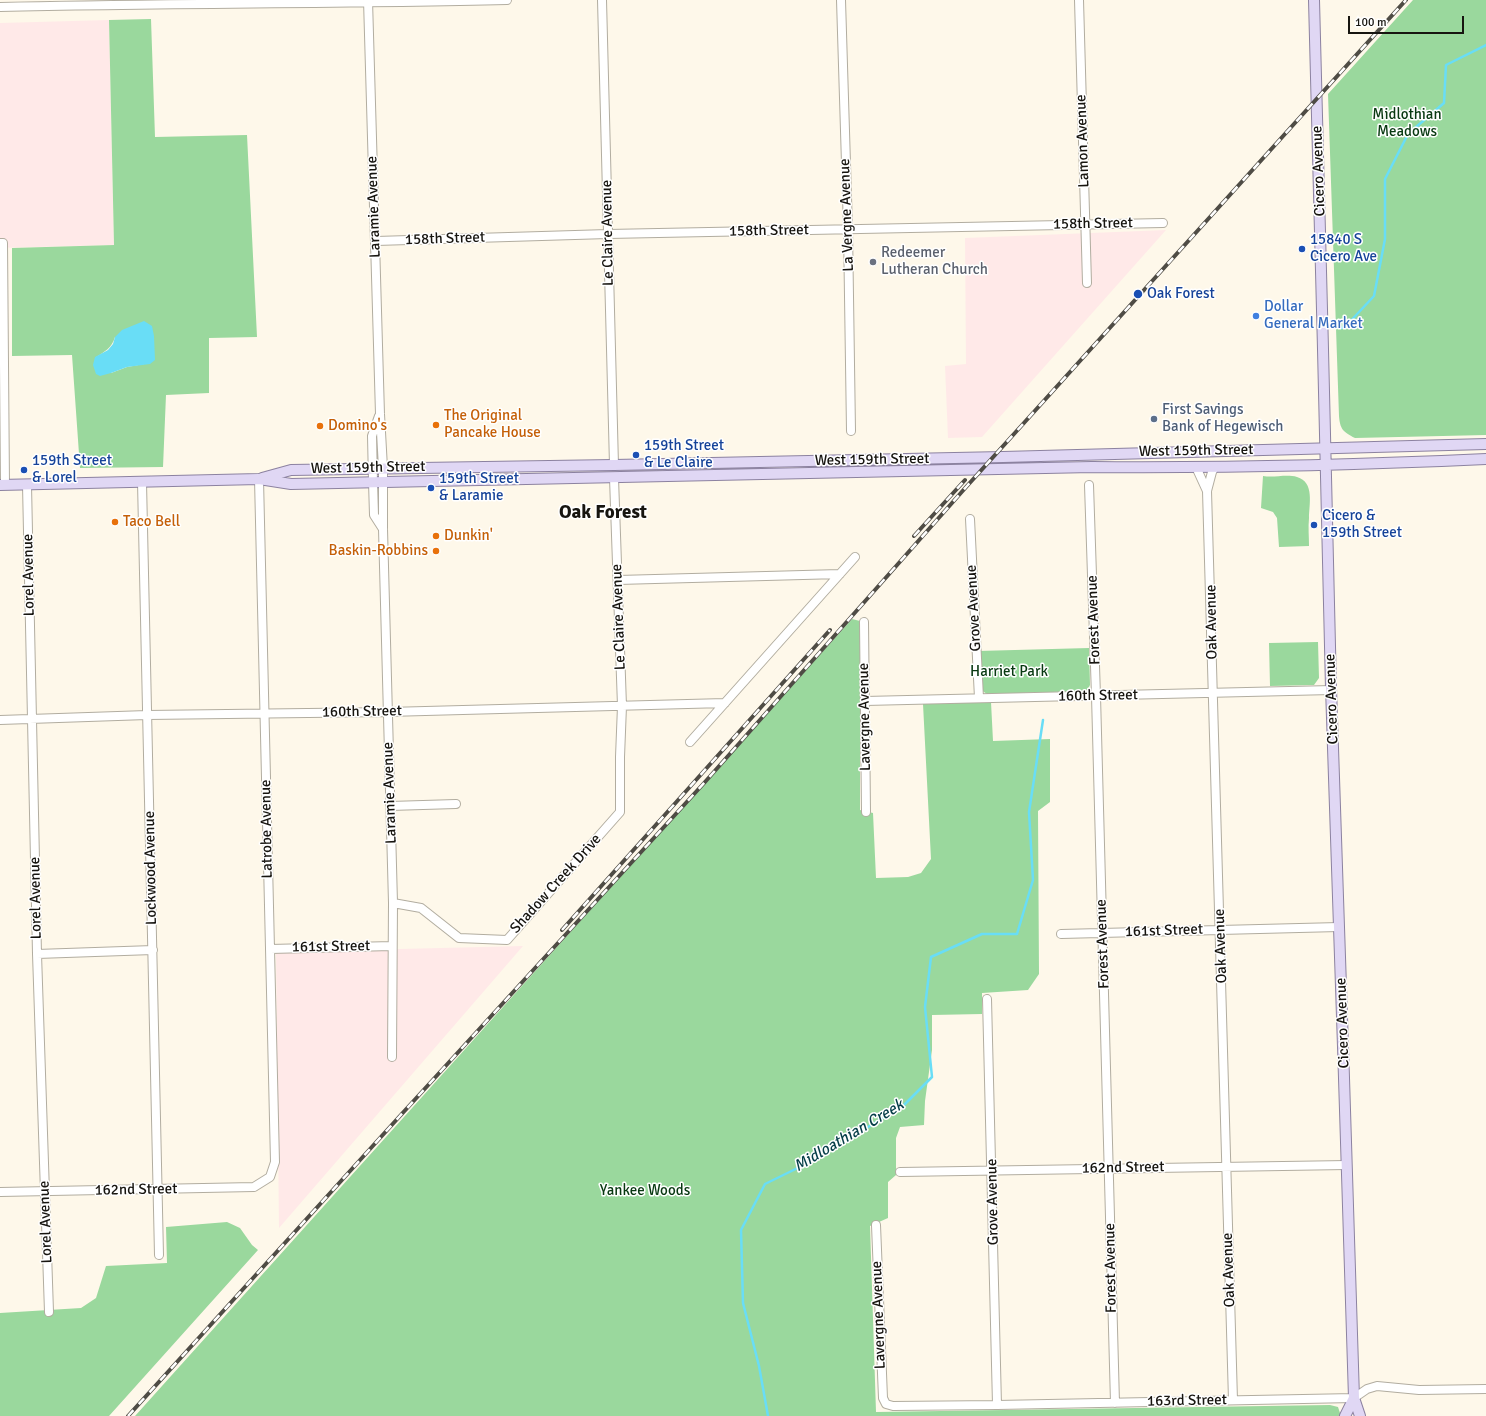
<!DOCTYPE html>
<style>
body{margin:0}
#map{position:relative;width:1486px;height:1416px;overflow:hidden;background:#fef8ea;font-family:Signika,sans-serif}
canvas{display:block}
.scale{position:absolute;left:1348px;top:16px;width:116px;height:18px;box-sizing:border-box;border:2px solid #171510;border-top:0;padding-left:5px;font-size:12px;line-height:14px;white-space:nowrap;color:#171510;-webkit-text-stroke:3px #fff;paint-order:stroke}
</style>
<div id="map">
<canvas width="1486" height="1416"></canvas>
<div class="scale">100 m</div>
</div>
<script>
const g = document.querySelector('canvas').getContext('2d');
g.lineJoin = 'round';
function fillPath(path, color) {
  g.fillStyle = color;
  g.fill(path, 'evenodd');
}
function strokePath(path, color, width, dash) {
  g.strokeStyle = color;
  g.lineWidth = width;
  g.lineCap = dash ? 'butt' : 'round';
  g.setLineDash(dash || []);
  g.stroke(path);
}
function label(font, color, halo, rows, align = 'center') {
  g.font = font + ' Signika,sans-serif';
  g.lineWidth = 3;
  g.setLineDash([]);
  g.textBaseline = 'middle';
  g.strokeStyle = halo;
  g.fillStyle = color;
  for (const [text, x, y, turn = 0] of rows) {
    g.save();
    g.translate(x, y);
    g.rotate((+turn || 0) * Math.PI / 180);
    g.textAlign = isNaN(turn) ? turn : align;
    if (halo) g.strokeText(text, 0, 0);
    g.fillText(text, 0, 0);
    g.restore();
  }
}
const industrial = new Path2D(`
 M 109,20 L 114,245 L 0,248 L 0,23 Z
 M 1166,230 L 982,437 L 948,438 L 945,366 L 966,364 L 965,238 Z
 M 523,946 L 279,1228 L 276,952 Z`);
const green = new Path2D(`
 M 1413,0 L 1486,0 L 1486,435 L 1355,438 C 1343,432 1340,429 1339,416 L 1328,94 Z
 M 151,19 L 155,137 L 247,135 L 257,337 L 209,338 L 209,393 L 166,395 L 163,467 L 80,468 L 72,355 L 12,356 L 12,248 L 114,245 L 109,20 ZM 115,337 L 150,363 L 127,367 L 111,373 L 95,358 C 104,352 112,348 115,337 Z
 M 1263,476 C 1274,478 1286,474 1297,477 C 1315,482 1309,505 1309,518 C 1308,527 1309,537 1309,546 L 1279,547 L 1277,518 L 1273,512 L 1261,508 Z
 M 852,619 L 860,621 L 860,810 L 873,813 L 876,878 L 908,877 L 921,873 L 931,859 L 923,704 L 991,702 L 993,741 L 1050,739 L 1050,802 L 1038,811 L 1039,974 L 1028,990 L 982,993 L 982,1014 L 932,1015 L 932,1050 L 925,1101 L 924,1125 L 900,1127 L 896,1138 L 896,1175 L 888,1182 L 888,1218 L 870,1226 L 876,1412 L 1330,1405 L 1338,1407 L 1341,1416 L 135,1416 Z
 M 1318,642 L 1319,678 L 1314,685 L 1270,686 L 1269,643 Z
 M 1089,648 L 1090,685 L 1088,689 L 1085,691 L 987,694 L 981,690 L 978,651 Z
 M 227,1222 L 240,1228 L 252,1245 L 258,1250 L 109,1416 L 0,1416 L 0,1313 L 81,1308 L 96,1298 L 106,1266 L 167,1263 L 166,1227 Z`);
const water = new Path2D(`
 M 144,321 L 152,326 L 154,336 L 155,360 L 150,364 L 127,367 L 111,373 L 100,376 L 96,374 L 93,365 L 95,357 L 108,350 L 113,344 L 115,337 L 122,330 Z`);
const stream = new Path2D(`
 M 1341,328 L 1345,327 L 1374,296 L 1385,239 L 1385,179 L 1408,134 L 1444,103 L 1446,65 L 1486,45
 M 768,1416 L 759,1366 L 743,1303 L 741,1230 L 765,1184 L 814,1160 L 904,1105 L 932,1077 L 925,1007 L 931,957 L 982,934 L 1017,934 L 1033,880 L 1029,812 L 1043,720`);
const minor = new Path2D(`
 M 368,0 L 380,414 L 383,468 L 383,529 L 393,903 L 392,1057
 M 602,0 L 614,465
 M 841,0 L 848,229 L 851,431
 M 1079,0 L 1087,283
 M 0,7 C 169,3 338,4 507,0
 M 376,241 L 608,234 L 1163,223
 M 0,243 L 3,243 L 5,485
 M 379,416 L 372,436 L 373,482 L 374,515 L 383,529
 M 1196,467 L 1207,491
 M 1215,467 L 1212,472 L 1207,491 L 1233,1400
 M 142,482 L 159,1255
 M 27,485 L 37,954 L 49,1312
 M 1089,485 L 1096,696 L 1115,1403
 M 970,519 L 979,698
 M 618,580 L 840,574
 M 864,622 L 866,812
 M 865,701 L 1332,690
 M 0,720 L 147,715 L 388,712 L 725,703
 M 690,742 L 855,557
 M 390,806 L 456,804
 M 393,903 L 421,908 L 459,938 L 507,940 L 620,812 L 620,757 L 622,706 L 614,478
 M 1061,934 L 1339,927
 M 270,949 L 392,946
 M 37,954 L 153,950
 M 987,999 L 997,1405
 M 900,1172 L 1347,1165
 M 0,1192 L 254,1187 L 270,1177 L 275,1162 L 259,479
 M 876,1225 L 883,1398 L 886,1404 L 893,1406 L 997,1405 L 1354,1398 L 1367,1389 L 1377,1386 L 1419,1390 L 1486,1389`);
const major = new Path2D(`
 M 1314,0 C 1320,229 1326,459 1331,688 C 1338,925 1348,1161 1354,1398 L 1360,1416
 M 262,478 L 291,470 L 614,465 L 1003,457 L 1486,444
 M 0,485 L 259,479 L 291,484 L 1092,467 C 1223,468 1355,465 1486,459
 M 1345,1416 L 1354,1398`);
const rail = new Path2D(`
 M 914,536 L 965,480
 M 562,930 L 830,630
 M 128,1416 L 399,1117 L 705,782 L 967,486 L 1406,0`);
const markers = [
 [1302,249,4,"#1a4fb4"],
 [873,262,4,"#6b7280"],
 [1138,294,5,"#1a4fb4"],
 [1256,316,4,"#3f7fe0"],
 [1154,419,4,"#5c6f8a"],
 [436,425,4,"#e8710a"],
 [320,426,4,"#e8710a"],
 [636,455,4,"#1a4fb4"],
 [24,470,4,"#1a4fb4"],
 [431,488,4,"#1a4fb4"],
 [115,522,4,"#e8710a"],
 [1314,525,4,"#1a4fb4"],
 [436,536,4,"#e8710a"],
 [436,551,4,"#e8710a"]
];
const parkNames = [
 ["Midlothian",1407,115],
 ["Meadows",1407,132],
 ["Harriet Park",1009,672],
 ["Yankee Woods",645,1191]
];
const streetNames = [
 ["Lamon Avenue",1083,141,-92],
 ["Cicero Avenue",1319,171,-92],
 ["Laramie Avenue",374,207,-92],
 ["La Vergne Avenue",847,215,-92],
 ["158th Street",1093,224,-1],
 ["158th Street",769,231,-1],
 ["Le Claire Avenue",608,233,-91],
 ["158th Street",445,239,-2],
 ["West 159th Street",1196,451,-1],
 ["West 159th Street",872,460,-1],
 ["West 159th Street",368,468,-1],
 ["Lorel Avenue",29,575,-91],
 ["Grove Avenue",974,608,-93],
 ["Le Claire Avenue",619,617,-92],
 ["Forest Avenue",1094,620,-92],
 ["Oak Avenue",1212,622,-91],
 ["160th Street",1098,696,-1],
 ["Cicero Avenue",1332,699,-92],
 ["160th Street",362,712,-1],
 ["Lavergne Avenue",865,717,-91],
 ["Laramie Avenue",390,793,-92],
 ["Latrobe Avenue",267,829,-91],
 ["Lockwood Avenue",151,868,-91],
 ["Shadow Creek Drive",556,884,-48],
 ["Lorel Avenue",36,898,-91],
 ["161st Street",1164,931,-2],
 ["Forest Avenue",1103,944,-92],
 ["Oak Avenue",1221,946,-92],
 ["161st Street",331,947,-1],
 ["Cicero Avenue",1343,1023,-92],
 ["162nd Street",1123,1168,-1],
 ["162nd Street",136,1190,-1],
 ["Grove Avenue",993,1202,-91],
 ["Lorel Avenue",46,1222,-92],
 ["Forest Avenue",1111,1268,-91],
 ["Oak Avenue",1229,1270,-92],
 ["Lavergne Avenue",879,1315,-92],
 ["163rd Street",1187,1401,-1]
];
const transitNames = [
 ["15840 S",1310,240],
 ["Cicero Ave",1310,257],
 ["Oak Forest",1147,294],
 ["159th Street",644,446],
 ["& Le Claire",644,463],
 ["159th Street",32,461],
 ["& Lorel",32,478],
 ["159th Street",439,479],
 ["& Laramie",439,496],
 ["Cicero &",1322,516],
 ["159th Street",1322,533]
];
const worshipNames = [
 ["Redeemer",881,253],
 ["Lutheran Church",881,270]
];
const shopNames = [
 ["Dollar",1264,307],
 ["General Market",1264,324]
];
const serviceNames = [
 ["First Savings",1162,410],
 ["Bank of Hegewisch",1162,427]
];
const foodNames = [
 ["The Original",444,416],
 ["Pancake House",444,433],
 ["Domino's",328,426],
 ["Taco Bell",123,522],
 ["Dunkin'",444,536],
 ["Baskin-Robbins",428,551,"right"]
];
const waterNames = [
 ["Midloathian Creek",849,1136,-31]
];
const districtNames = [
 ["Oak Forest",603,513]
];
fillPath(industrial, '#ffe9e8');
fillPath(green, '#9ad89d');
fillPath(water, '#69ddf6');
strokePath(stream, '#69ddf6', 2.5);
strokePath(minor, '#b2ada0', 10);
strokePath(major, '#8c82a0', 12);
strokePath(minor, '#fff', 8);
strokePath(major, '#e0d7f4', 10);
strokePath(rail, '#4f4c45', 4);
strokePath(rail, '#fff', 2.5, [8]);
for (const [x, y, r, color] of markers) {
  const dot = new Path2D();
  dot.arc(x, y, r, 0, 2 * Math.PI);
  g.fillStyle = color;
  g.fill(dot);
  strokePath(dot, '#fff', 1.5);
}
label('15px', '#083911', '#fff', parkNames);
label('15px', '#171510', '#fff', streetNames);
label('15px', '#164399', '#fff', transitNames, 'left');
label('15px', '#5b616d', '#fff', worshipNames, 'left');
label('15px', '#366cbe', '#fff', shopNames, 'left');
label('15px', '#4e5e75', '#fff', serviceNames, 'left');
label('15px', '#c56008', '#fff', foodNames, 'left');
label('italic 16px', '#053e48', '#fff', waterNames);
label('bold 19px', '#171510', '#fff', districtNames);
</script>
